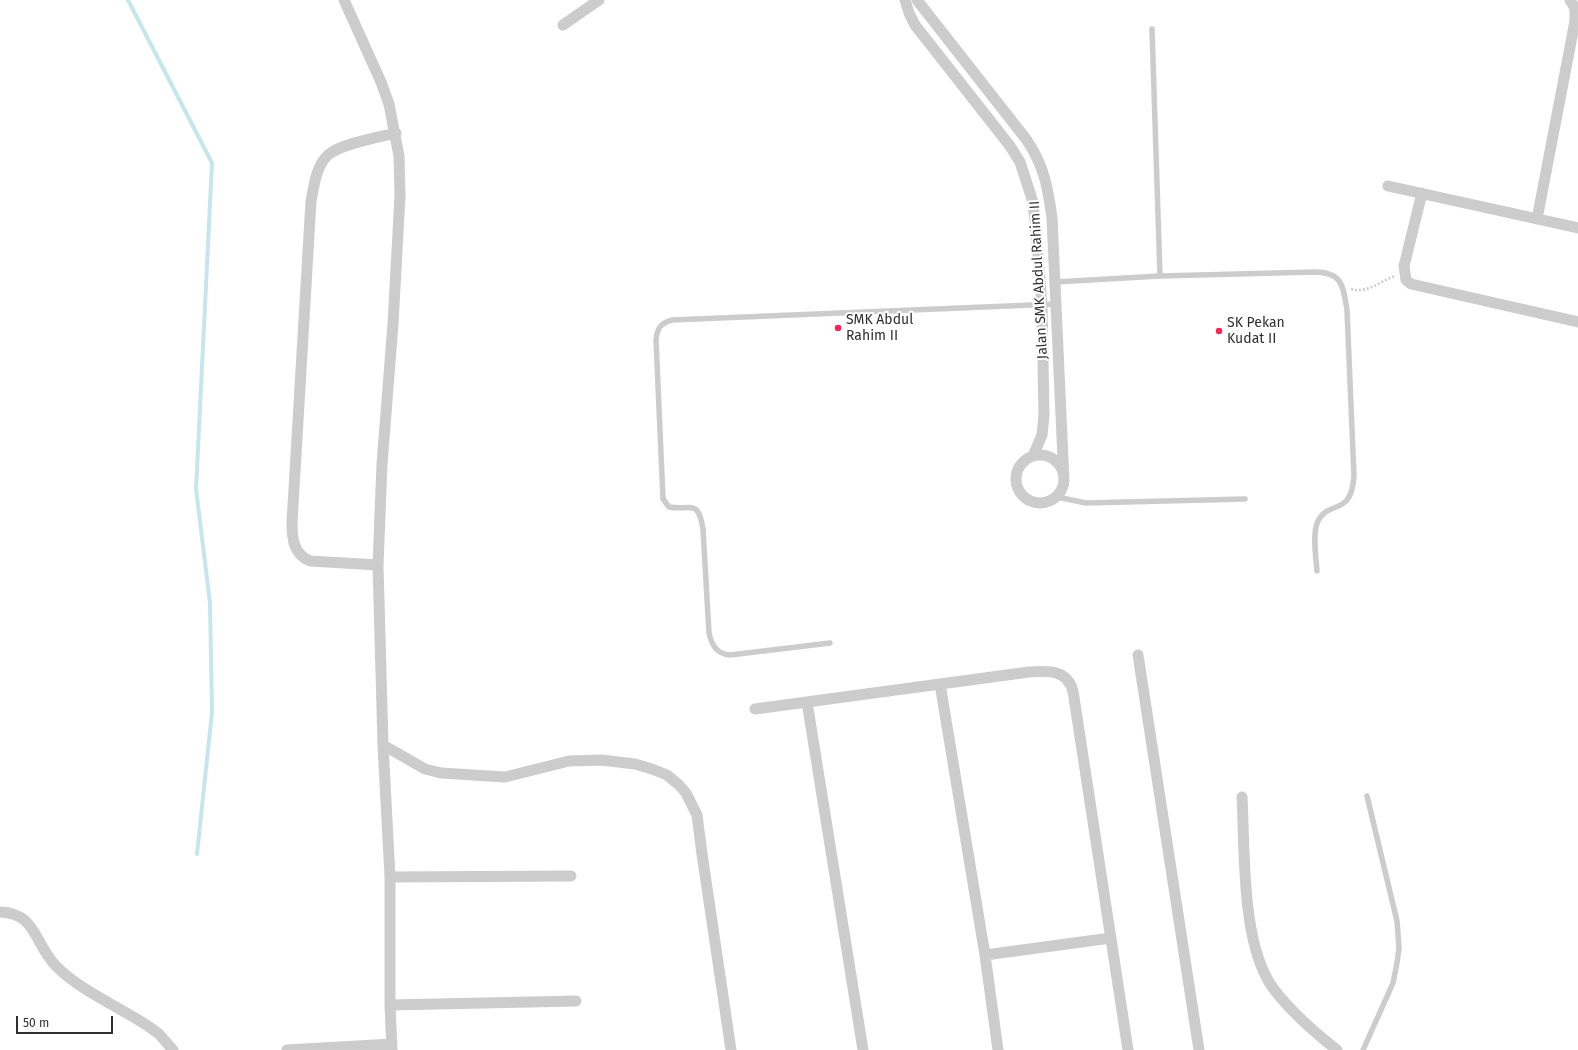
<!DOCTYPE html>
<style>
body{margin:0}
#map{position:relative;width:1578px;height:1050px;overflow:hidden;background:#fff;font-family:"Fira Sans",sans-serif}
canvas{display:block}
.scale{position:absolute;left:16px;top:1016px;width:97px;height:18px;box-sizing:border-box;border:2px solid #2f2f2f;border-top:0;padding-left:5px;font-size:12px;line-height:14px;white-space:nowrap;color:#2f2f2f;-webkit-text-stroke:3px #fff;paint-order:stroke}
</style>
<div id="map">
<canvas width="1578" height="1050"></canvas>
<div class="scale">50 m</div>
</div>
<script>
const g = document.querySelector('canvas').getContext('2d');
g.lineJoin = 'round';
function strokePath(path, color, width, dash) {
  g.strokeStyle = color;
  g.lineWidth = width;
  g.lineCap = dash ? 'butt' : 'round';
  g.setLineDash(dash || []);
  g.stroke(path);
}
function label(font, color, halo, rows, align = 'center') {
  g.font = font + ' "Fira Sans",sans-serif';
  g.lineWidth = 4;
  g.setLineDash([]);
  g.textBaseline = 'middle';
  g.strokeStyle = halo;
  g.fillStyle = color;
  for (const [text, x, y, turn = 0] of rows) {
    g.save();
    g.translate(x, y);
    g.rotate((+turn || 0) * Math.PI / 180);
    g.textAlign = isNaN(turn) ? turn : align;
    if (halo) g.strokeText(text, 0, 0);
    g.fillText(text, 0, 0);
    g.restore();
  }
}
const stream = new Path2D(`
 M 128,0 L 212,163 L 196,489 L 210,603 L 212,712 L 197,854`);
const path = new Path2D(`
 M 1351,289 C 1367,294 1380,281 1395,276`);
const lane = new Path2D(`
 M 1152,29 L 1160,276
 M 1055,282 L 1160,276 L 1314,272 C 1343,272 1343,286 1347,310 L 1354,476 C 1351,518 1329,499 1318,521 C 1312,532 1316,558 1317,571
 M 1057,497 L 1086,503 L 1245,499
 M 830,643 L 730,655 C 717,654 712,646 709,633 L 703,529 C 698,498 691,511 669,507 L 663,499 L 656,340 C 657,328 661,323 672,320 L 1056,304
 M 1363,1050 L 1393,983 L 1397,963 L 1399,948 L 1397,921 L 1367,796`);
const street = new Path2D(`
 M 344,0 L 381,82 L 389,104 L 399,156 L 400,196 L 393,324 L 382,464 L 378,565 L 383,745 L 390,877 L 390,1005 L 392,1050
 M 905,0 L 909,13 L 915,25 L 1010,146 L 1020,162 L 1032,199 L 1035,219 L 1042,305 L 1044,415 L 1042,435 L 1033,456
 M 917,0 L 1026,139 C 1044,165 1048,188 1052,218 L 1064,481
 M 563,25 L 599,0
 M 1388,186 L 1578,228
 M 1422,193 L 1404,266 L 1406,280 L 1411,284 L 1578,322
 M 1537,219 L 1575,21 L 1575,8 L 1570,0
 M1016 479a24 24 0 1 1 48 0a24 24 0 1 1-48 0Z
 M 378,565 L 310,561 C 293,554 292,538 292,522 L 311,201 C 314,186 316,166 328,155 C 340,144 379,137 396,133
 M 1138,655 L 1199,1050
 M 940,684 L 985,955 L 998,1050
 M 807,702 L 863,1050
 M 755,709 L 1029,672 C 1048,671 1067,669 1073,691 L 1128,1050
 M 383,745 L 425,769 L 441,773 L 505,777 L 569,761 L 601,760 L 635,764 L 652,769 L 667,775 L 679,785 L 686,793 L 697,815 L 702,854 L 731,1050
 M 1242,797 C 1245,851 1241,944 1273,988 C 1291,1012 1314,1032 1337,1050
 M 390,877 L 571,876
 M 0,912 C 37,913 34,944 56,966 C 78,989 119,1007 148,1026 L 159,1034 L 173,1050
 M 985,955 L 1111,938
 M 390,1005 L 576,1001
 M 287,1050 L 392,1044`);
const markers = [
 [838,328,4,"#ed2a58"],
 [1219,331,4,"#ed2a58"]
];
const streetNames = [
 ["Jalan SMK Abdul Rahim II",1039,280,-93]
];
const poiNames = [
 ["SMK Abdul",846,320],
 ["Rahim II",846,336],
 ["SK Pekan",1227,323],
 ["Kudat II",1227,339]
];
strokePath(stream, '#c7e5ed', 4);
strokePath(path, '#ccc', 2.5, [2, 2]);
strokePath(lane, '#ccc', 5.5);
strokePath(street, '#ccc', 11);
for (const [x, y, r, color] of markers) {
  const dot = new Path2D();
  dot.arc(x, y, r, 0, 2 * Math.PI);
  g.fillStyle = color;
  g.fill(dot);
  strokePath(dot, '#fff', 1.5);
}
label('14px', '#2f2f2f', '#fff', streetNames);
label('14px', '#2f2f2f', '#fff', poiNames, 'left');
</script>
